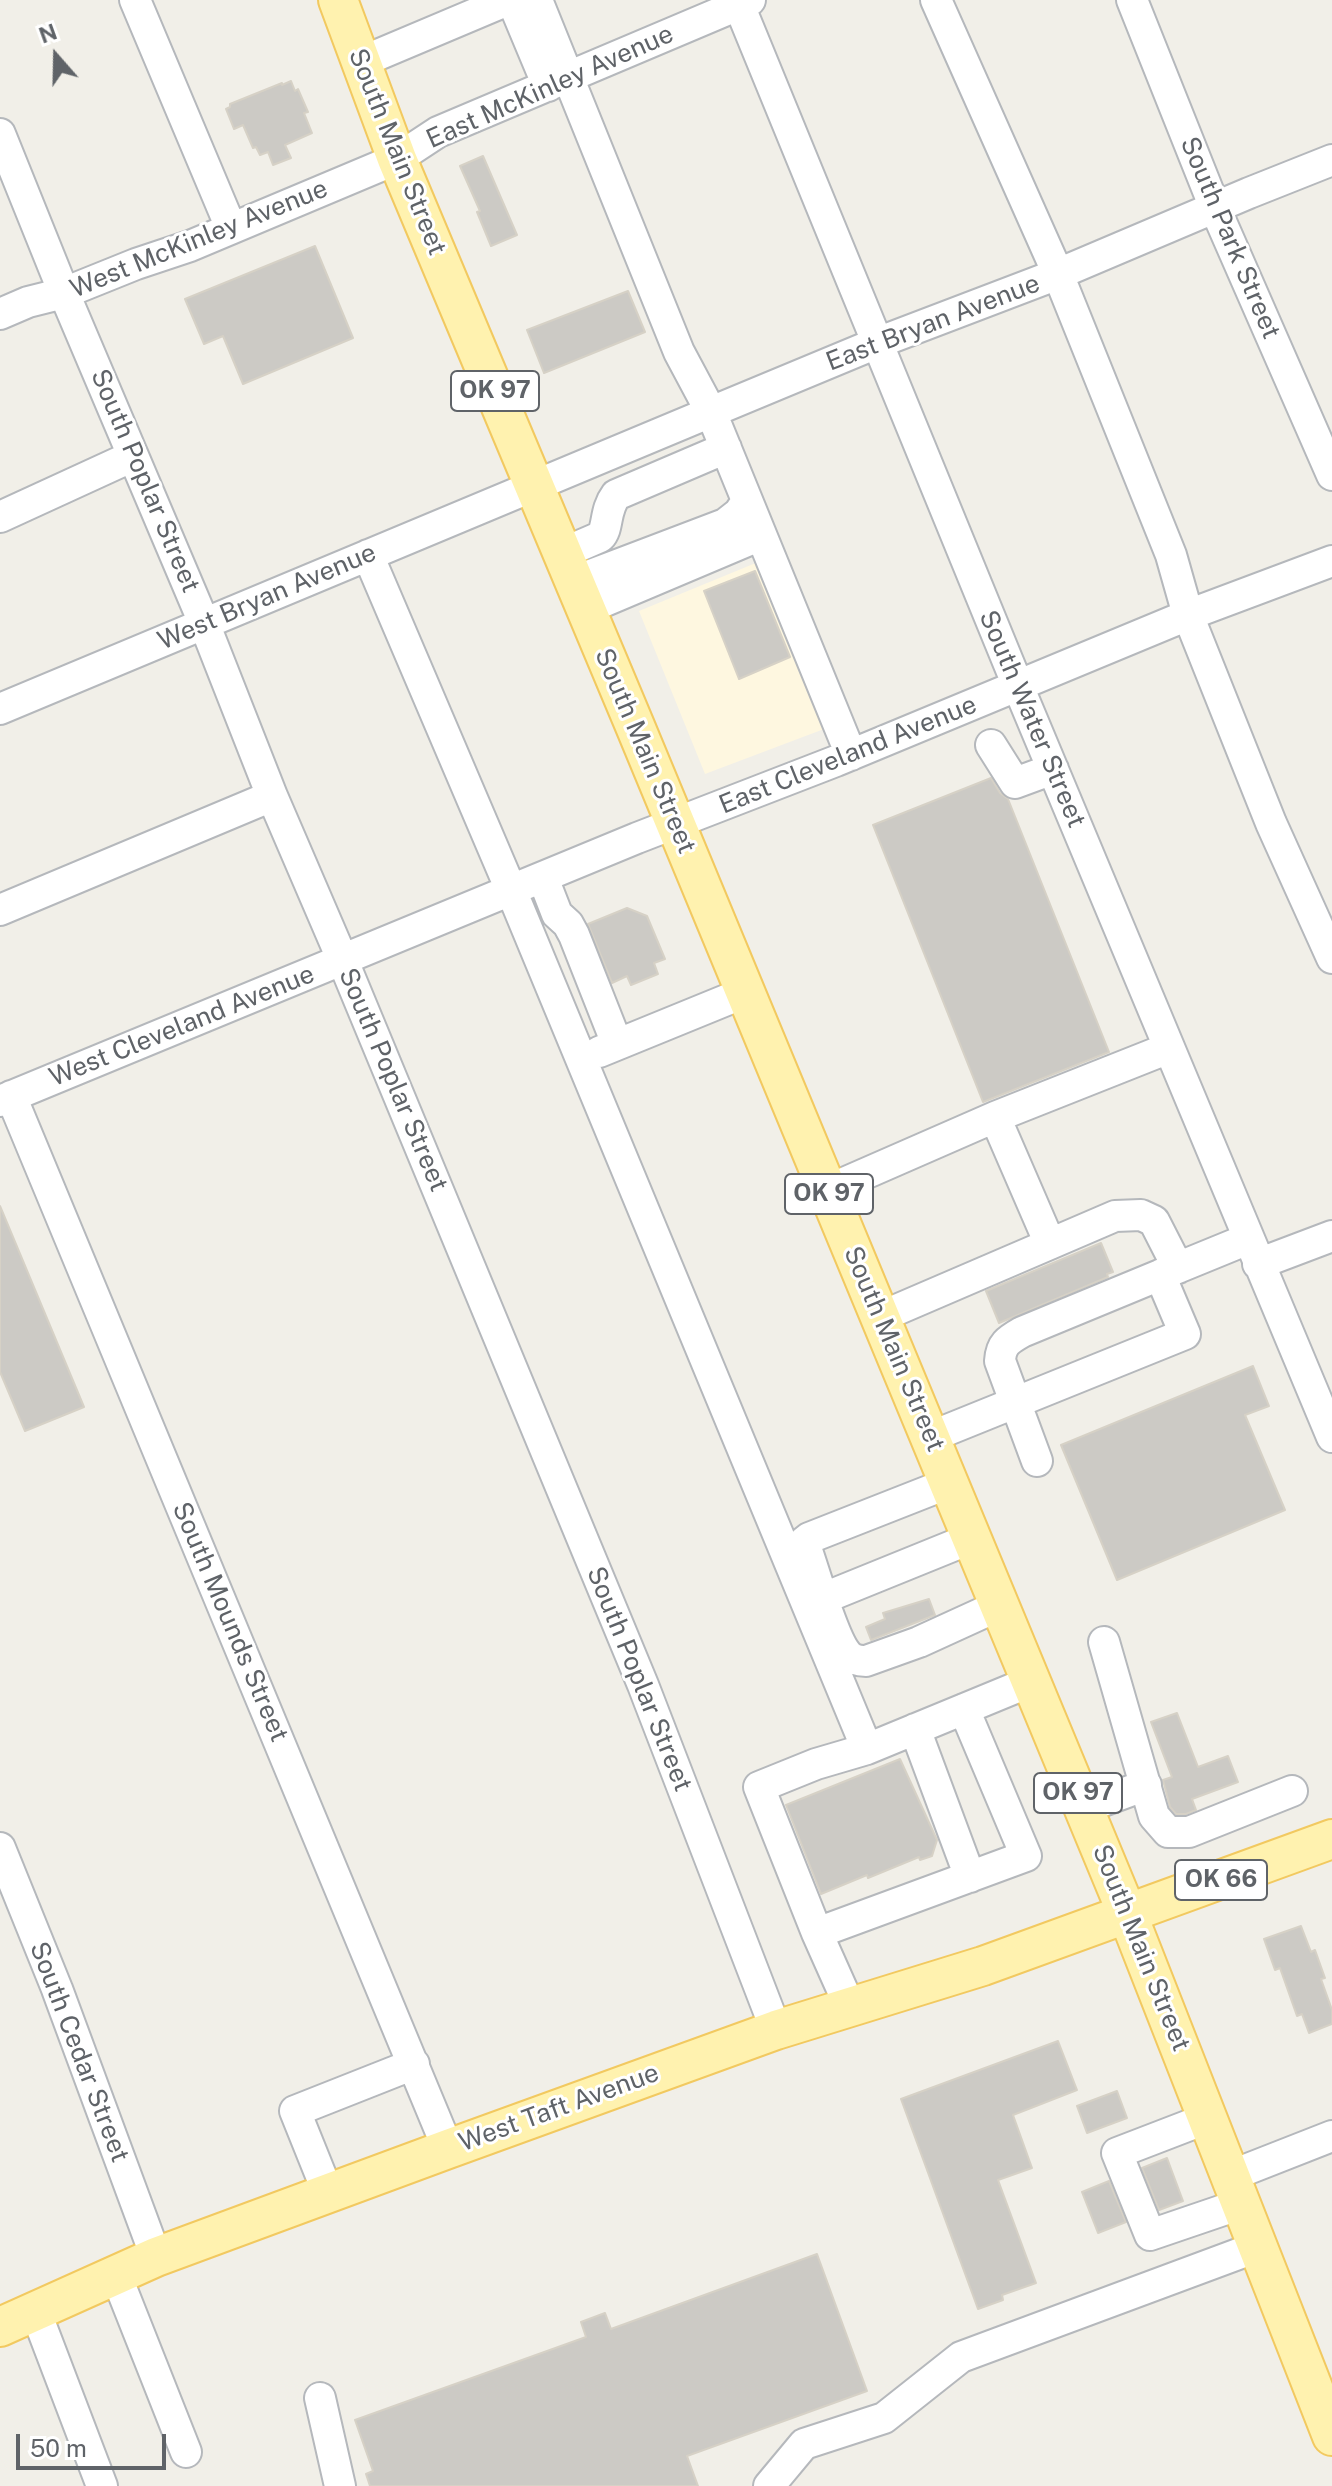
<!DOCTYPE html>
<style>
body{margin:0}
#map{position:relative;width:1332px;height:2486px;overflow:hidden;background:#f1efe8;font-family:"Public Sans",sans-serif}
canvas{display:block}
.north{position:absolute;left:16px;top:16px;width:80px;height:80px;-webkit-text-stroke:6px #fff;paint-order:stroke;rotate:340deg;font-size:22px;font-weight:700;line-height:32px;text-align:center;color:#5f6368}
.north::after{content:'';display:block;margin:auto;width:28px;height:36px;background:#5f6368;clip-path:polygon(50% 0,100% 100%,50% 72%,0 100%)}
.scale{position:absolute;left:16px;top:2434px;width:150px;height:36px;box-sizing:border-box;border:4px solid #5f6368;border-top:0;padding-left:10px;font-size:24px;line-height:28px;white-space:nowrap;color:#5f6368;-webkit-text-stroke:6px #fff;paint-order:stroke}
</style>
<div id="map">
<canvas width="1332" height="2486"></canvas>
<div class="north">N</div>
<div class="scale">50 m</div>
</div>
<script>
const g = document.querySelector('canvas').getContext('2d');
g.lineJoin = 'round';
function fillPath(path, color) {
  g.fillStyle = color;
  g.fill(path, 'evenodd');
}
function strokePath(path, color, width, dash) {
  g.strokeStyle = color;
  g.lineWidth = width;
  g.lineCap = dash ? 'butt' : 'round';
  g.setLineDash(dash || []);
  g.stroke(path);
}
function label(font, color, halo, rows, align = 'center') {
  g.font = font + ' "Public Sans",sans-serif';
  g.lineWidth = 6;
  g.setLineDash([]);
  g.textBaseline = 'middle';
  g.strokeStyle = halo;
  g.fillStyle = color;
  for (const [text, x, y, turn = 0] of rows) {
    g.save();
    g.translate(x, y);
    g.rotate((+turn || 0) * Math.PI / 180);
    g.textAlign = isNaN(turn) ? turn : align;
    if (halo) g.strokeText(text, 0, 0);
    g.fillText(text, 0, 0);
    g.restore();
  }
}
const commercial = new Path2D(`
 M 763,560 L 832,726 L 705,774 L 639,611 Z`);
const building = new Path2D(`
 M 291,81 L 295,91 L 298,89 L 308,112 L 304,113 L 312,133 L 285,145 L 291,158 L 273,165 L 268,152 L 260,155 L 256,147 L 253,148 L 243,125 L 234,129 L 226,109 L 230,107 L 230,104 L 282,83 L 282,85 Z
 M 483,156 L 517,235 L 491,246 L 477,212 L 480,211 L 460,166 Z
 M 315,246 L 353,338 L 243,384 L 223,336 L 204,344 L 185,299 Z
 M 628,291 L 645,332 L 544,373 L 527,330 Z
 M 755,571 L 790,657 L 739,679 L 704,591 Z
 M 991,778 L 1000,793 L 1008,799 L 1109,1052 L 983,1102 L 873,825 Z
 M 627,908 L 647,916 L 665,959 L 654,963 L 658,974 L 631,985 L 627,976 L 612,983 L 588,924 Z
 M 0,1206 L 84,1407 L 25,1431 L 0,1372 Z
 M 1101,1243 L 1113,1272 L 1107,1274 L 1108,1277 L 999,1323 L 986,1291 Z
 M 1253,1366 L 1269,1406 L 1245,1415 L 1285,1510 L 1117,1580 L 1061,1445 Z
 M 929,1599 L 935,1615 L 871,1640 L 866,1627 L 885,1619 L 883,1613 Z
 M 1177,1713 L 1198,1767 L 1228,1756 L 1238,1782 L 1192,1799 L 1196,1810 L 1186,1814 L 1176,1814 L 1170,1807 L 1163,1780 L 1172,1777 L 1151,1722 Z
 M 900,1759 L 937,1840 L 932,1856 L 920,1860 L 919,1857 L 868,1878 L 867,1875 L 821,1894 L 786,1805 Z
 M 1301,1926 L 1311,1952 L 1315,1950 L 1325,1978 L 1321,1979 L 1332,2010 L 1332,2024 L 1309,2033 L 1302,2014 L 1297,2016 L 1280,1968 L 1275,1970 L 1264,1939 Z
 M 1058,2041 L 1077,2090 L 1013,2115 L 1032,2168 L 998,2180 L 1036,2283 L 1002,2295 L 1003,2300 L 978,2309 L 901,2099 Z
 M 1117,2091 L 1127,2118 L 1087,2133 L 1077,2106 Z
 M 1167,2158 L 1183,2201 L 1159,2210 L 1142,2168 Z
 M 1109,2181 L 1126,2222 L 1098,2233 L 1082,2192 Z
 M 817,2254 L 867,2391 L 687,2456 L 698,2486 L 370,2486 L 366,2474 L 373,2471 L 355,2420 L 586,2337 L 581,2322 L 605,2313 L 611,2329 Z`);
const minor = new Path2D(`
 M 135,0 L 231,228
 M 512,0 L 548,86
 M 537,0 L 679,352 L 711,412 L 851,755
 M 737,0 L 1018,686 L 1332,1437
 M 936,0 L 1058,274 L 1171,555 L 1188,615 L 1271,823 L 1332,958
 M 1132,0 L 1215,208 L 1332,475
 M 361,62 L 508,0
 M 0,134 L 64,293 L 204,623 L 272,796 L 343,961 L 643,1685 L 776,2030
 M 0,314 L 28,302 L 64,293 L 136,264 L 190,246 L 397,159 L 438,132 L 750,0
 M 0,517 L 133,456
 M 563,553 L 600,537 C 609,528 604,511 616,495 L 726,448
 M 368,555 L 511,890 L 867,1749
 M 575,581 L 725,524 L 739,513 L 747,501
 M 586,609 L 761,535
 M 0,709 L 711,412 L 877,343 L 1058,274 L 1249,193 L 1332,160
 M 991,745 L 1015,783 L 1053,769
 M 543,878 L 557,914 L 568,924 L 574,935 L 617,1044
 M 0,910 L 272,796
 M 599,1052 L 746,992
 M 11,1096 L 448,2149
 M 0,1101 L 637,838 L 836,761 L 1188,615 L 1332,561
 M 995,1117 L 1050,1244
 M 828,1190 L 995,1117 L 1169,1048
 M 1258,1264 L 1332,1236
 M 880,1317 L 1115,1216 L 1141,1215 L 1154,1221 L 1178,1268
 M 930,1437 L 1185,1334 L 1160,1275 L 1248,1239
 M 1037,1461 L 1000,1361 C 1001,1344 1008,1340 1022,1332 L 1160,1275
 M 949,1483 L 809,1538 L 804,1542 C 813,1566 833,1640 848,1655 C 853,1660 859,1661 866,1661 L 919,1642 L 1000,1605
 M 824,1598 L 972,1538
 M 1104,1642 L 1154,1816 L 1168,1832 L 1189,1832 L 1292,1791
 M 915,1729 L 970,1877
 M 1084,1808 L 1146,1785
 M 0,1848 L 57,1989 L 156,2257
 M 817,1933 L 1026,1856 L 964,1709
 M 850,2007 L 817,1933 L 759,1787 L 816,1764 L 867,1749 L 1032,1681
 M 1208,2118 L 1117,2153 L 1150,2235 L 1241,2204
 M 1230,2176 L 1332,2136
 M 328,2193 L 295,2111 L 414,2064
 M 116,2275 L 186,2452
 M 35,2310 L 102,2486
 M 320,2398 L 340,2486
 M 769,2486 L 804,2444 L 884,2418 L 961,2357 L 1257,2247`);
const major = new Path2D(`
 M 338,0 L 397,159 L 635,726 L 1127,1913 L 1332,2436
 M 0,2327 L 156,2257 L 448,2149 L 776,2030 L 983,1966 L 1332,1839`);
const shields = [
 [495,391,88],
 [829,1194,88],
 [1078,1793,88],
 [1221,1880,92]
];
const shieldNames = [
 ["OK 97",495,391],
 ["OK 97",829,1194],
 ["OK 97",1078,1793],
 ["OK 66",1221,1880]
];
const streetNames = [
 ["East McKinley Avenue",550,87,-24],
 ["South Main Street",397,152,68],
 ["South Park Street",1230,238,67],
 ["West McKinley Avenue",199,239,-22],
 ["East Bryan Avenue",933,323,-21],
 ["South Poplar Street",145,481,67],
 ["West Bryan Avenue",267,597,-23],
 ["South Water Street",1032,719,67],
 ["South Main Street",645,751,67],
 ["East Cleveland Avenue",848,755,-22],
 ["West Cleveland Avenue",182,1026,-22],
 ["South Poplar Street",393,1080,67],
 ["South Main Street",894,1349,67],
 ["South Mounds Street",230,1622,67],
 ["South Poplar Street",639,1679,68],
 ["South Main Street",1141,1948,68],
 ["South Cedar Street",79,2052,69],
 ["West Taft Avenue",559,2108,-20]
];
fillPath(commercial, '#fef7e0');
fillPath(building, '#cccac5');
strokePath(building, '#d6d1c6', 2);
strokePath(minor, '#b5b8bc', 34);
strokePath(major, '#f2c960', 42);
strokePath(minor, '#fff', 30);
strokePath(major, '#fff2af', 38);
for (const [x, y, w] of shields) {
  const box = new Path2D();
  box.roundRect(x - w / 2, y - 20, w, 40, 6);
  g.fillStyle = '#fff';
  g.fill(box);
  strokePath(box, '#5f6368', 2);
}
label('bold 24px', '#5f6368', null, shieldNames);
label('26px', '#5f6368', '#fff', streetNames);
</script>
